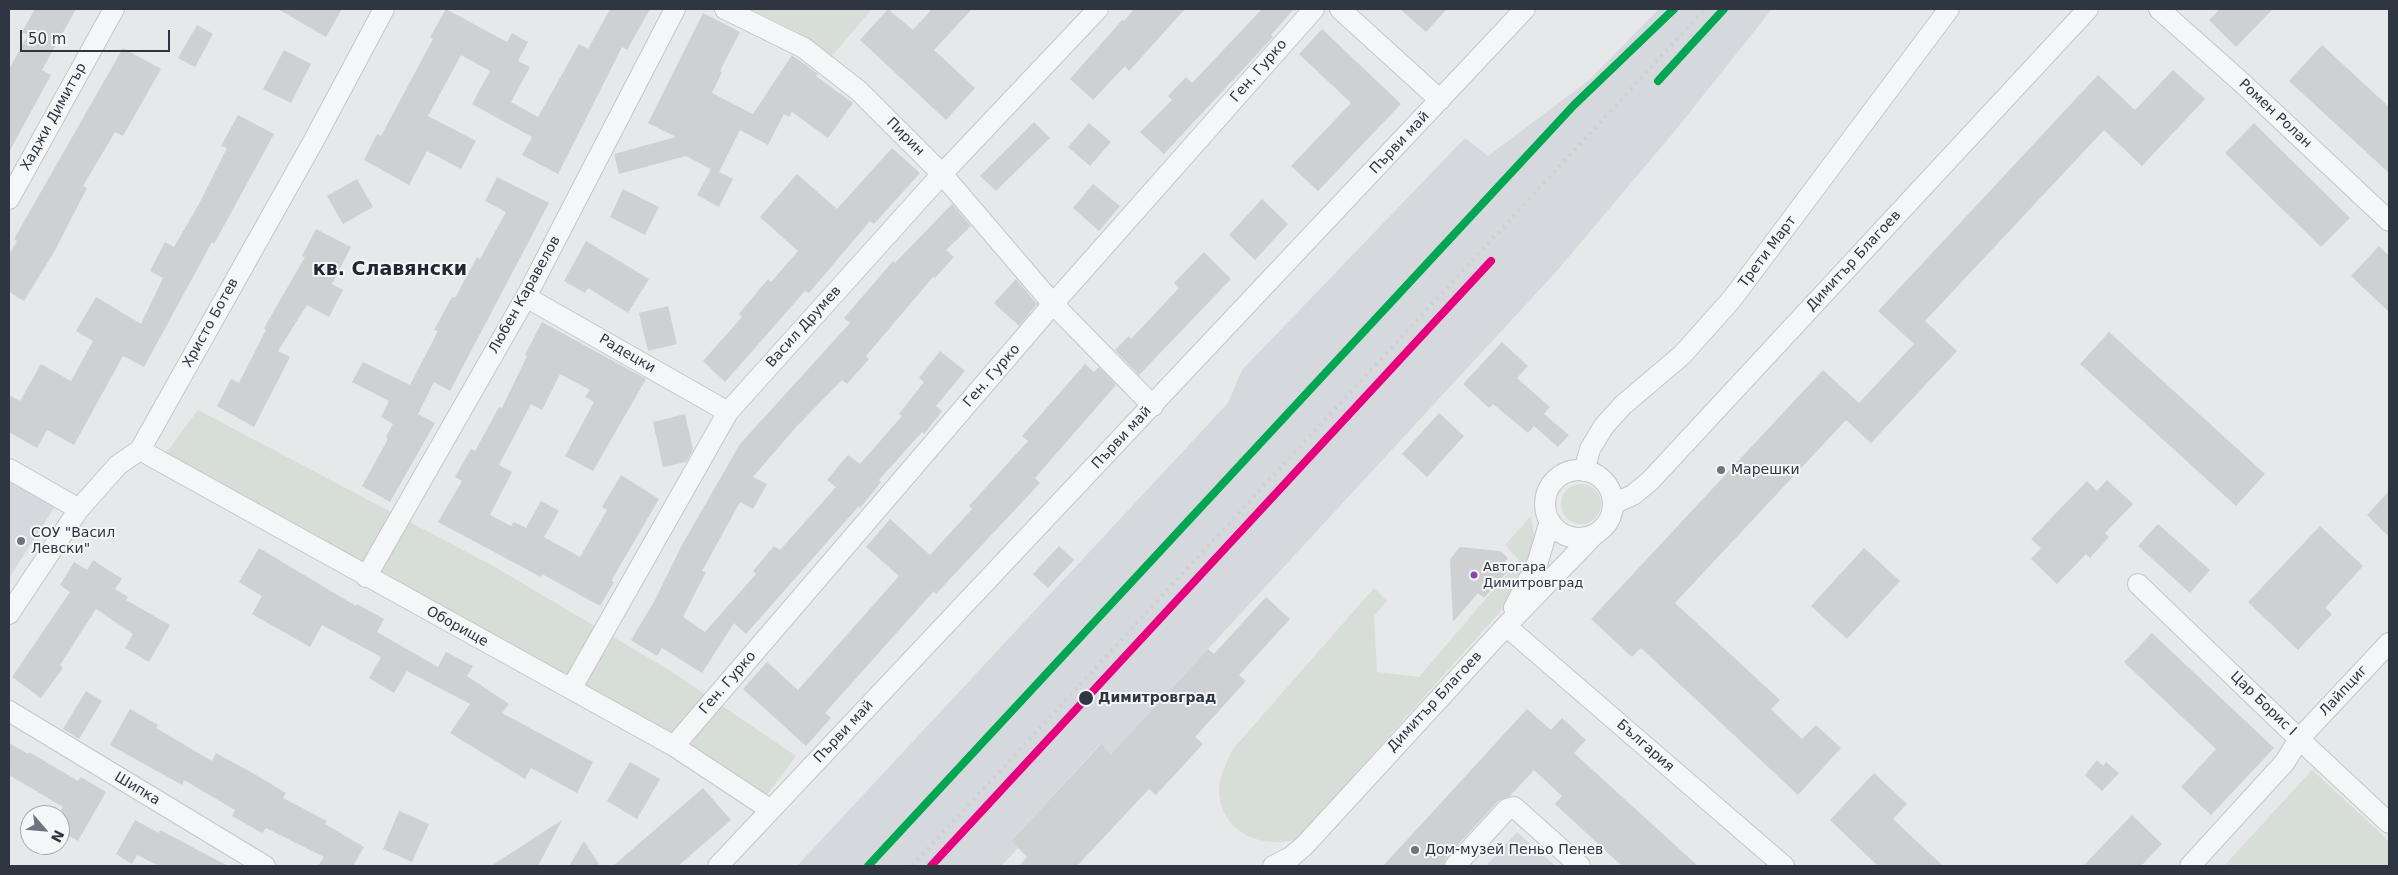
<!DOCTYPE html>
<meta charset="utf-8">
<style>
body{margin:0}
#map{position:relative;width:2398px;height:875px;overflow:hidden;background:#e6e8ea;font-family:"DejaVu Sans",sans-serif}
canvas{display:block}
.frame{position:absolute;inset:0;border:10px solid #2e3642;pointer-events:none}
.north{position:absolute;left:20px;top:805px;width:50px;height:50px;box-sizing:border-box;background:#f4f6f8;border:1px solid #a5a9af;border-radius:50%;rotate:117deg;font-size:14px;font-weight:700;line-height:20px;text-align:center;color:#2e3642}
.north::after{content:'';display:block;margin:auto;width:18px;height:22px;background:#6e747d;clip-path:polygon(50% 0,100% 100%,50% 72%,0 100%)}
.scale{position:absolute;left:20px;top:30px;width:150px;height:22px;box-sizing:border-box;border:2px solid #2e3642;border-top:0;padding-left:6px;font-size:15px;line-height:18px;white-space:nowrap;color:#2e3642;-webkit-text-stroke:4px #f4f6f8;paint-order:stroke}
</style>
<div id="map">
<canvas width="2398" height="875"></canvas>
<div class="frame"></div>
<div class="north">N</div>
<div class="scale">50 m</div>
</div>
<script>
const g = document.querySelector('canvas').getContext('2d');
g.lineJoin = 'round';
function fillPath(path, color) {
  g.fillStyle = color;
  g.fill(path, 'evenodd');
}
function strokePath(path, color, width, dash) {
  g.strokeStyle = color;
  g.lineWidth = width;
  g.lineCap = dash ? 'butt' : 'round';
  g.setLineDash(dash || []);
  g.stroke(path);
}
function label(font, color, halo, rows, align = 'center') {
  g.font = font + ' "DejaVu Sans",sans-serif';
  g.lineWidth = 4;
  g.setLineDash([]);
  g.textBaseline = 'middle';
  g.strokeStyle = halo;
  g.fillStyle = color;
  for (const [text, x, y, turn = 0] of rows) {
    g.save();
    g.translate(x, y);
    g.rotate((+turn || 0) * Math.PI / 180);
    g.textAlign = isNaN(turn) ? turn : align;
    if (halo) g.strokeText(text, 0, 0);
    g.fillText(text, 0, 0);
    g.restore();
  }
}
const built = new Path2D(`
 M 1659,9 L 1772,9 L 1674,132 L 1555,273 L 1111,754 L 1100,744 L 1011,841 L 1018,848 L 1001,866 L 797,866 L 1228,403 L 1242,370 L 1465,138 L 1488,156 L 1588,81 Z
 M 9,479 L 56,505 L 9,578 Z
 M 1517,832 L 1555,866 L 1486,866 Z`);
const green = new Path2D(`
 M 751,9 L 872,9 L 831,57 L 797,32 Z
 M 198,410 L 493,566 L 669,670 L 796,756 L 760,804 L 160,461 Z
 M1561 504a20 20 0 1 1 40 0a20 20 0 1 1-40 0Z
 M 1531,516 L 1535,540 L 1534,551 L 1507,604 L 1297,839 C 1260,850 1219,831 1219,789 C 1220,774 1227,762 1233,749 L 1374,588 L 1387,601 L 1374,616 L 1377,672 L 1419,677 L 1519,560 L 1505,545 Z
 M 2312,770 L 2389,841 L 2389,866 L 2224,866 Z`);
const building = new Path2D(`
 M 35,9 L 76,9 L 42,70 L 51,75 L 9,152 L 9,69 L 28,35 L 22,32 Z
 M 278,9 L 342,9 L 326,37 Z
 M 446,9 L 507,42 L 512,33 L 528,42 L 518,61 L 530,67 L 511,102 L 538,117 L 579,44 L 588,49 L 610,9 L 650,9 L 627,50 L 622,47 L 558,174 L 522,155 L 532,137 L 472,104 L 490,71 L 461,55 L 428,116 L 476,141 L 461,169 L 427,151 L 409,185 L 364,160 L 377,134 L 381,136 L 433,39 L 430,37 Z
 M 888,9 L 913,30 L 932,9 L 972,9 L 934,50 L 975,88 L 946,120 L 860,40 Z
 M 1134,9 L 1185,9 L 1129,71 L 1125,66 L 1093,100 L 1070,79 L 1122,20 L 1124,21 Z
 M 1262,9 L 1294,9 L 1271,35 L 1273,37 L 1164,154 L 1140,132 L 1172,100 L 1168,96 L 1186,77 L 1192,83 Z
 M 1400,9 L 1447,9 L 1426,32 Z
 M 2220,9 L 2273,9 L 2236,47 L 2209,20 Z
 M 703,13 L 740,32 L 720,71 L 722,72 L 712,93 L 753,114 L 792,55 L 818,74 L 816,76 L 853,103 L 828,138 L 792,112 L 789,117 L 784,114 L 768,145 L 740,130 L 719,172 L 733,179 L 719,207 L 697,195 L 711,169 L 686,156 L 619,174 L 614,154 L 676,137 L 648,123 Z
 M 197,25 L 213,34 L 195,67 L 178,58 Z
 M 1322,29 L 1401,104 L 1318,191 L 1291,166 L 1351,103 L 1299,54 Z
 M 2322,45 L 2389,107 L 2389,173 L 2289,81 Z
 M 123,48 L 161,69 L 123,136 L 115,132 L 83,186 L 87,188 L 54,252 L 24,301 L 9,292 L 9,255 L 17,241 L 14,239 Z
 M 284,50 L 311,64 L 291,103 L 263,89 Z
 M 2173,70 L 2205,99 L 2142,166 L 2104,130 L 1925,321 L 1957,351 L 1871,443 L 1846,420 L 1675,603 L 1780,700 L 1771,709 L 1802,739 L 1816,725 L 1841,748 L 1798,795 L 1641,648 L 1632,657 L 1591,619 L 1823,370 L 1859,403 L 1914,344 L 1878,311 L 2098,75 L 2135,110 Z
 M 238,115 L 274,134 L 214,244 L 212,242 L 144,367 L 123,356 L 74,445 L 47,430 L 37,448 L 9,432 L 9,395 L 20,401 L 41,364 L 71,381 L 93,341 L 76,331 L 96,297 L 141,324 L 163,278 L 150,271 L 165,242 L 174,247 L 200,202 L 227,148 L 221,146 Z
 M 1034,122 L 1050,138 L 996,191 L 980,176 Z
 M 1089,123 L 1111,142 L 1090,166 L 1068,147 Z
 M 2254,123 L 2350,218 L 2321,247 L 2225,153 Z
 M 892,148 L 920,173 L 874,224 L 870,221 L 809,293 L 805,291 L 725,382 L 703,361 L 742,317 L 739,314 L 768,279 L 771,282 L 798,251 L 760,217 L 797,174 L 837,209 Z
 M 497,177 L 549,203 L 450,391 L 434,382 L 418,414 L 435,423 L 390,502 L 362,486 L 388,439 L 386,437 L 393,424 L 381,417 L 389,401 L 352,382 L 363,362 L 410,385 L 438,331 L 434,330 L 452,297 L 455,298 L 477,257 L 480,259 L 506,212 L 485,201 Z
 M 357,179 L 373,207 L 343,224 L 327,196 Z
 M 1093,184 L 1120,206 L 1099,231 L 1073,208 Z
 M 623,189 L 659,207 L 645,235 L 610,217 Z
 M 1262,199 L 1288,224 L 1255,260 L 1229,235 Z
 M 952,204 L 971,226 L 946,250 L 954,257 L 935,278 L 933,277 L 866,356 L 869,359 L 847,384 L 842,380 L 796,427 L 753,477 L 767,484 L 753,509 L 740,502 L 702,571 L 706,572 L 683,617 L 705,632 L 756,574 L 753,571 L 774,546 L 780,550 L 836,487 L 827,480 L 848,455 L 860,464 L 902,416 L 899,414 L 924,382 L 919,378 L 940,351 L 965,371 L 936,406 L 942,411 L 924,434 L 922,432 L 879,480 L 881,482 L 860,508 L 859,506 L 746,634 L 734,623 L 702,673 L 662,648 L 657,656 L 631,640 L 655,600 L 682,545 L 740,444 L 850,323 L 844,318 L 893,261 L 895,263 Z
 M 316,229 L 351,247 L 332,284 L 343,290 L 329,317 L 307,305 L 278,351 L 290,357 L 254,427 L 217,406 L 231,379 L 239,383 L 266,330 L 264,328 L 305,257 L 302,256 Z
 M 586,241 L 649,279 L 628,313 L 588,288 L 585,293 L 564,281 Z
 M 2379,246 L 2389,256 L 2389,312 L 2351,276 Z
 M 1204,252 L 1231,279 L 1139,375 L 1115,350 L 1129,336 L 1131,339 L 1179,288 L 1174,283 Z
 M 1016,279 L 1037,304 L 1019,326 L 994,303 Z
 M 668,306 L 677,344 L 648,351 L 639,313 Z
 M 542,322 L 646,379 L 593,471 L 565,456 L 594,402 L 585,397 L 590,390 L 560,374 L 542,410 L 531,404 L 499,465 L 512,472 L 490,515 L 511,526 L 514,522 L 526,528 L 541,501 L 559,511 L 544,537 L 580,557 L 607,510 L 602,507 L 621,475 L 659,499 L 611,581 L 614,582 L 600,606 L 542,574 L 541,577 L 438,522 L 462,481 L 455,477 L 471,449 L 475,451 L 499,407 L 502,408 L 527,356 L 525,355 Z
 M 2109,332 L 2265,474 L 2236,506 L 2080,364 Z
 M 1502,342 L 1528,366 L 1517,378 L 1550,407 L 1544,414 L 1569,435 L 1558,447 L 1534,426 L 1528,433 L 1493,404 L 1489,408 L 1463,384 Z
 M 1085,364 L 1094,372 L 1099,367 L 1116,385 L 1035,478 L 1040,483 L 936,594 L 934,591 L 825,713 L 831,718 L 806,746 L 743,689 L 767,662 L 798,690 L 899,576 L 866,547 L 890,519 L 930,555 L 972,509 L 969,506 L 1028,441 L 1022,436 Z
 M 1439,413 L 1464,436 L 1427,477 L 1402,454 Z
 M 685,414 L 693,450 L 686,462 L 663,467 L 653,422 Z
 M 2107,480 L 2133,504 L 2105,533 L 2109,537 L 2090,558 L 2086,554 L 2057,584 L 2031,559 L 2041,548 L 2031,539 L 2087,481 L 2097,491 Z
 M 2389,491 L 2389,537 L 2367,515 Z
 M 2158,524 L 2210,570 L 2190,593 L 2138,546 Z
 M 2320,526 L 2363,566 L 2325,608 L 2332,614 L 2298,650 L 2248,602 Z
 M 1059,546 L 1074,560 L 1048,588 L 1033,574 Z
 M 1460,547 L 1500,551 L 1508,558 L 1501,567 L 1507,572 L 1484,598 L 1478,593 L 1453,622 L 1450,559 Z
 M 259,548 L 356,606 L 357,604 L 384,619 L 377,632 L 438,667 L 446,652 L 473,666 L 467,676 L 509,704 L 502,713 L 593,762 L 577,793 L 531,768 L 525,779 L 450,733 L 470,704 L 407,671 L 394,693 L 369,678 L 381,657 L 322,625 L 310,647 L 252,614 L 262,596 L 239,582 Z
 M 1864,548 L 1900,581 L 1847,639 L 1811,606 Z
 M 93,560 L 122,579 L 115,589 L 128,597 L 126,600 L 170,625 L 149,662 L 125,648 L 133,634 L 96,609 L 60,665 L 63,668 L 41,698 L 12,677 L 70,592 L 60,585 L 74,562 L 87,570 Z
 M 1266,597 L 1290,619 L 1239,675 L 1246,681 L 1195,737 L 1203,744 L 1156,795 L 1149,789 L 1077,866 L 1019,866 L 1027,857 L 1011,841 L 1101,744 L 1111,754 L 1208,649 L 1214,654 Z
 M 2152,633 L 2274,748 L 2211,815 L 2181,787 L 2216,749 L 2124,662 Z
 M 86,691 L 102,701 L 79,739 L 63,729 Z
 M 130,709 L 158,725 L 156,728 L 212,761 L 216,753 L 256,775 L 286,793 L 283,798 L 327,821 L 325,824 L 364,847 L 353,866 L 318,866 L 324,857 L 266,828 L 262,833 L 232,816 L 235,810 L 184,780 L 182,785 L 110,745 Z
 M 1527,709 L 1551,730 L 1562,718 L 1586,740 L 1574,753 L 1698,866 L 1622,866 L 1555,804 L 1562,796 L 1534,770 L 1510,796 L 1498,801 L 1446,858 L 1443,866 L 1383,866 Z
 M 9,743 L 28,754 L 29,752 L 78,781 L 81,777 L 106,792 L 78,841 L 60,831 L 60,812 L 63,807 L 9,775 Z
 M 2097,760 L 2103,766 L 2106,762 L 2119,773 L 2102,791 L 2085,775 Z
 M 630,762 L 660,779 L 637,819 L 607,801 Z
 M 1874,773 L 1907,804 L 1893,819 L 1943,866 L 1878,866 L 1830,820 Z
 M 703,788 L 731,820 L 678,866 L 613,866 Z
 M 399,811 L 429,824 L 412,862 L 383,849 Z
 M 2132,815 L 2162,844 L 2141,866 L 2083,866 Z
 M 135,820 L 159,833 L 160,830 L 228,866 L 159,866 L 137,855 L 132,864 L 116,854 Z
 M 562,820 L 538,866 L 491,866 Z
 M 584,841 L 600,866 L 569,866 Z`);
const minor = new Path2D(`
 M 725,9 L 804,48 L 859,91 L 942,174 L 1053,304 L 1153,406
 M 1340,9 L 1440,100
 M 2159,9 L 2240,81 L 2389,221
 M 9,199 L 114,9
 M 526,297 L 728,412
 M 140,450 L 674,746 L 771,810
 M 9,469 L 79,509
 M1545 504a34 34 0 1 1 68 0a34 34 0 1 1-68 0Z
 M 1584,471 L 1590,449 L 1604,426 L 1623,405 L 1682,355 L 1732,299 L 1949,9
 M 1613,504 L 1633,495 L 1650,481 L 2088,9
 M 366,577 L 526,297 L 675,9
 M 2138,584 L 2299,739 L 2389,823
 M 1514,608 L 1538,561 L 1550,521
 M 9,614 L 79,509 L 118,465 L 140,450 L 313,142 L 384,9
 M 1506,626 L 1784,866
 M 571,689 L 728,412 L 942,174 L 1098,9
 M 9,711 L 265,866
 M 674,746 L 1053,304 L 1314,9
 M 718,866 L 1525,9
 M 1273,866 L 1291,857 L 1304,846 L 1506,626 L 1594,535
 M 1455,866 L 1507,809 L 1514,807 L 1580,866
 M 2190,866 L 2285,762 L 2299,739 L 2389,643`);
const rail = new Path2D(`
 M 868,866 L 1574,105 L 1674,9
 M 912,866 L 1705,9`);
const rail1 = new Path2D(`
 M 1658,81 L 1724,9
 M 868,866 L 1574,105 L 1674,9`);
const rail2 = new Path2D(`
 M 931,866 L 1491,261`);
const markers = [
 [1721,470,5,"#6e747d"],
 [21,541,5,"#6e747d"],
 [1474,575,4.5,"#8e44ad"],
 [1086,698,8,"#2e3642"],
 [1415,850,5,"#6e747d"]
];
const busNames = [
 ["Автогара",1483,568],
 ["Димитровград",1483,584]
];
const streetNames = [
 ["Ген. Гурко",1259,71,-49],
 ["Ромен Ролан",2275,114,43],
 ["Хаджи Димитър",54,117,-61],
 ["Пирин",905,137,45],
 ["Първи май",1400,143,-47],
 ["Трети Март",1768,252,-53],
 ["Димитър Благоев",1854,261,-47],
 ["Любен Каравелов",525,295,-61],
 ["Христо Ботев",211,323,-61],
 ["Васил Друмев",804,327,-48],
 ["Радецки",627,354,30],
 ["Ген. Гурко",992,376,-49],
 ["Първи май",1122,438,-47],
 ["Оборище",457,627,29],
 ["Ген. Гурко",728,683,-49],
 ["Лайпциг",2344,691,-47],
 ["Димитър Благоев",1435,702,-47],
 ["Цар Борис I",2263,704,44],
 ["Първи май",844,732,-47],
 ["България",1645,746,41],
 ["Шипка",137,789,31]
];
const poiNames = [
 ["Марешки",1731,470],
 ["СОУ \"Васил",31,533],
 ["Левски\"",31,549],
 ["Дом-музей Пеньо Пенев",1425,850]
];
const stopNames = [
 ["Димитровград",1098,698]
];
const districtNames = [
 ["кв. Славянски",390,270]
];
fillPath(built, '#d5d8dd');
fillPath(green, '#d7ddd7');
fillPath(building, '#ced0d2');
strokePath(minor, '#c4c6c8', 22);
strokePath(minor, '#f5f6f7', 20);
strokePath(rail, '#ced0d2', 4, [2.5, 5]);
strokePath(rail1, '#00a651', 8);
strokePath(rail2, '#e5007d', 8);
for (const [x, y, r, color] of markers) {
  const dot = new Path2D();
  dot.arc(x, y, r, 0, 2 * Math.PI);
  g.fillStyle = color;
  g.fill(dot);
  strokePath(dot, '#f4f6f8', 2);
}
label('13px', '#2e3642', '#f4f6f8', busNames, 'left');
label('14px', '#2e3642', '#f4f6f8', streetNames);
label('14px', '#2e3642', '#f4f6f8', poiNames, 'left');
label('bold 14px', '#2e3642', '#f4f6f8', stopNames, 'left');
label('bold 19px', '#202733', '#f4f6f8', districtNames);
</script>
